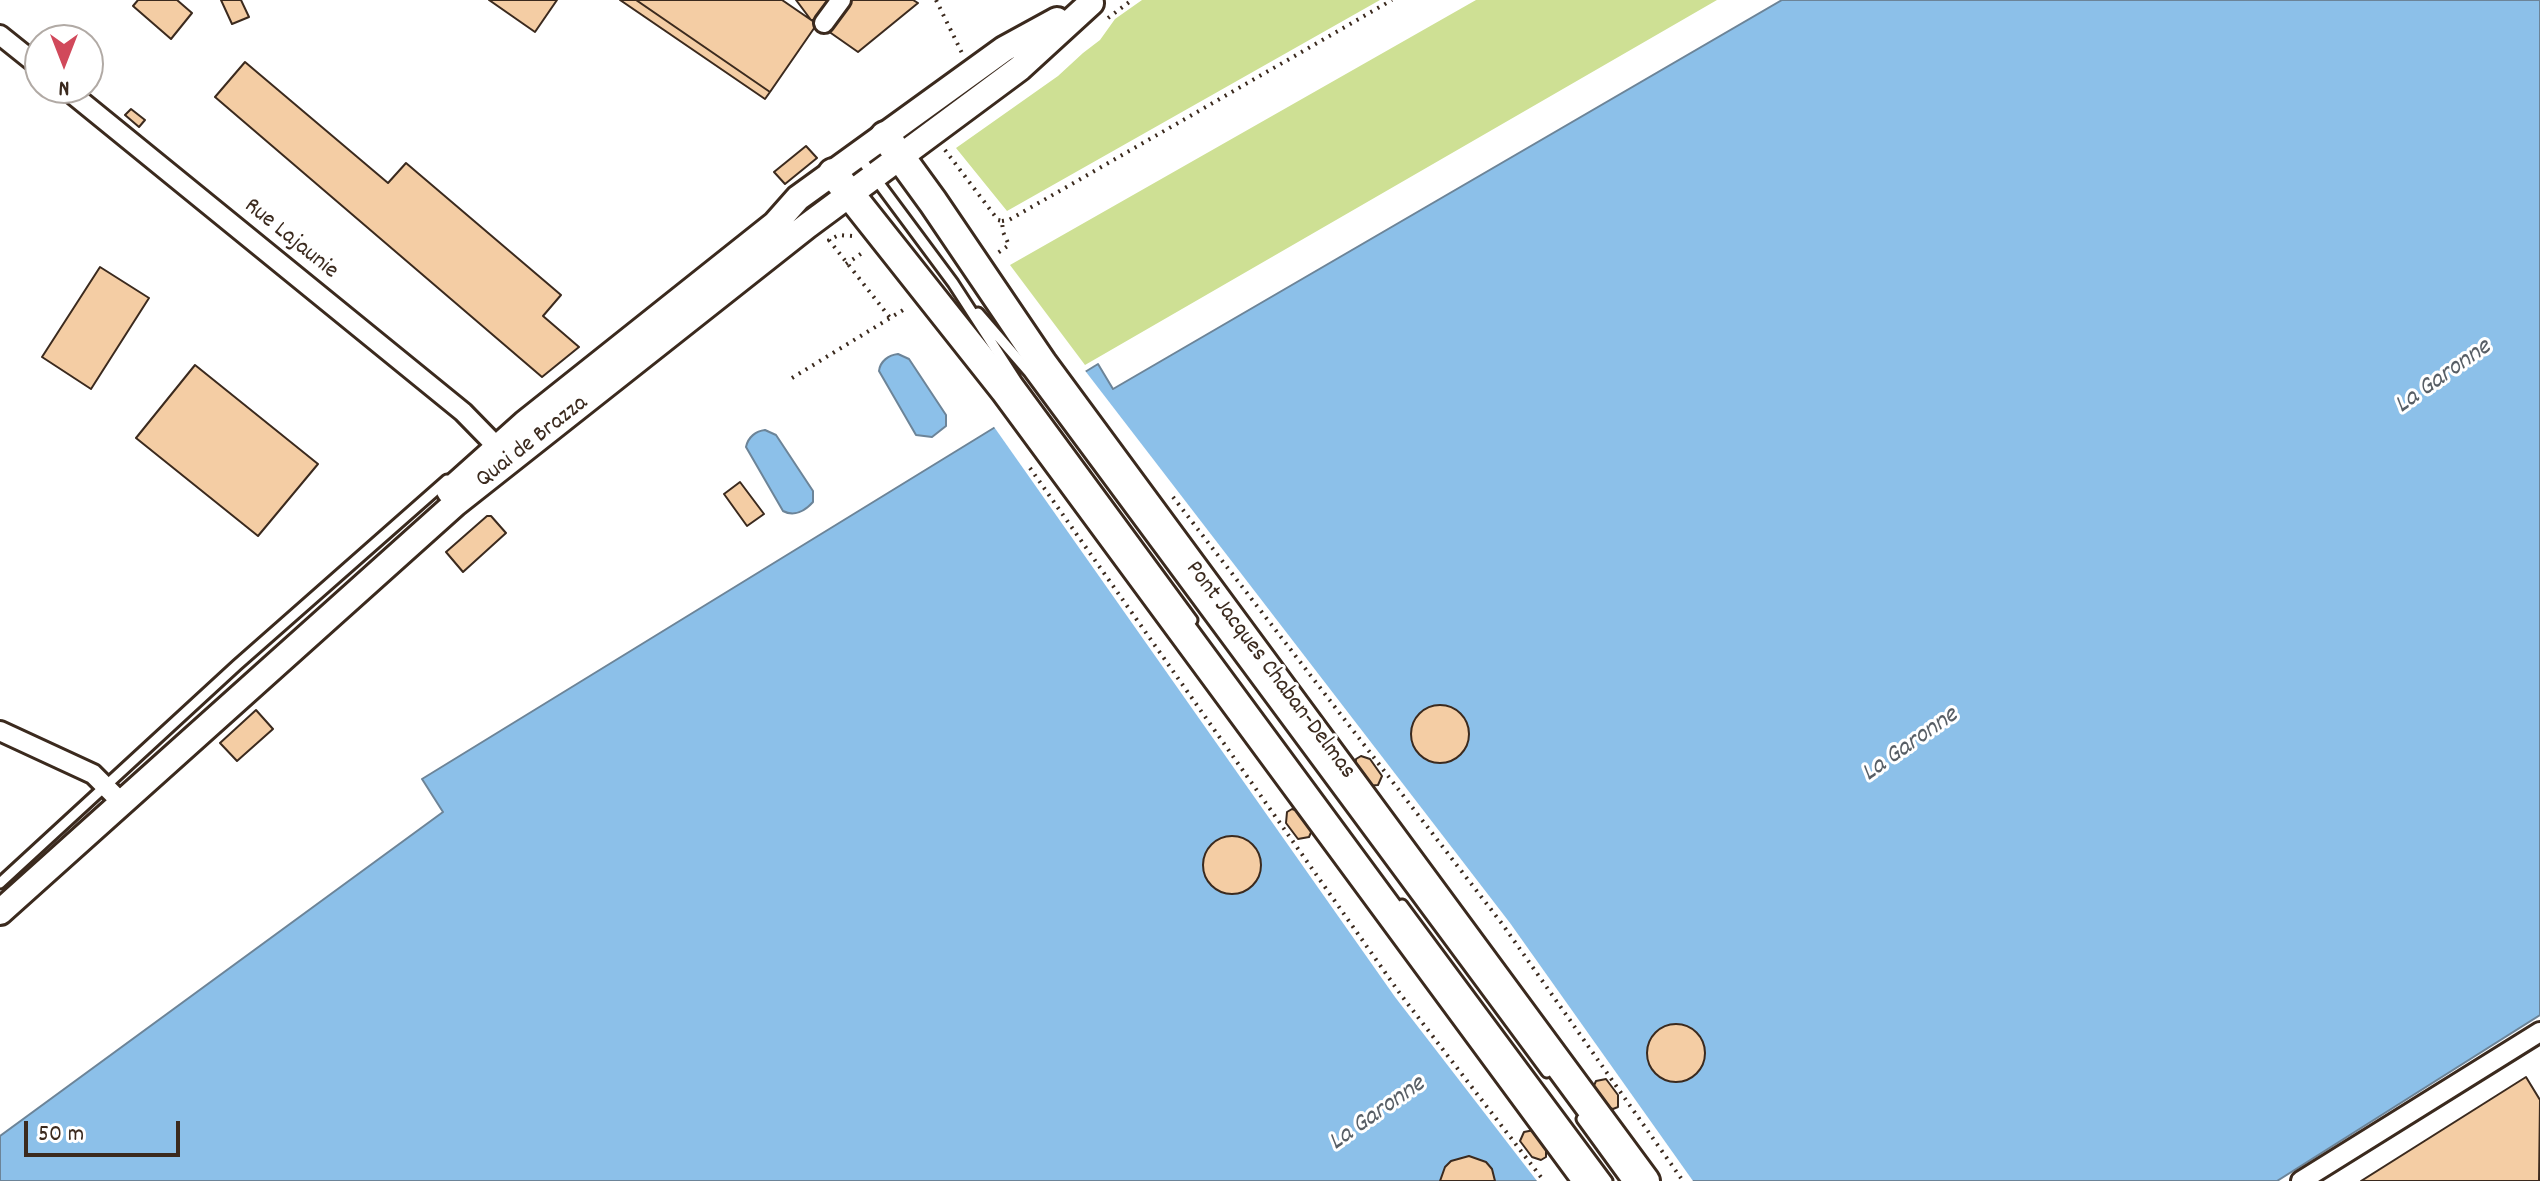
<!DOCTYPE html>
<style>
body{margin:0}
#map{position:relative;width:2540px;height:1181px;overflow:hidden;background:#fff;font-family:Dekko,sans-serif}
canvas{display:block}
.north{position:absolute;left:24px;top:24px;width:80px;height:80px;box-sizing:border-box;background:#fff;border:2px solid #b1aaa5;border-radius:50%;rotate:180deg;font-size:22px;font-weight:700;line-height:32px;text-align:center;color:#3b2a1e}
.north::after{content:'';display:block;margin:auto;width:28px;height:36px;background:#d1495b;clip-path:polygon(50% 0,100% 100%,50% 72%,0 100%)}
.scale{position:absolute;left:24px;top:1121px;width:156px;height:36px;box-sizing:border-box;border:4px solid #3b2a1e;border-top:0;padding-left:10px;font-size:24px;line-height:28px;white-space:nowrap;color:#3b2a1e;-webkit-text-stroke:6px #fff;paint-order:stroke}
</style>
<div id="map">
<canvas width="2540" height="1181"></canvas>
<div class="north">N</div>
<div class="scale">50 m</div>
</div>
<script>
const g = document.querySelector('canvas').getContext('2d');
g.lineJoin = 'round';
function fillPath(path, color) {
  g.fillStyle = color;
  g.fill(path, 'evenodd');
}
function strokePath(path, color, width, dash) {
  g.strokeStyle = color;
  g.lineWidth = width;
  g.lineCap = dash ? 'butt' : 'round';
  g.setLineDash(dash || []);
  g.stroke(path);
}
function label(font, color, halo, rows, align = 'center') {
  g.font = font + ' Dekko,sans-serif';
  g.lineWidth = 6;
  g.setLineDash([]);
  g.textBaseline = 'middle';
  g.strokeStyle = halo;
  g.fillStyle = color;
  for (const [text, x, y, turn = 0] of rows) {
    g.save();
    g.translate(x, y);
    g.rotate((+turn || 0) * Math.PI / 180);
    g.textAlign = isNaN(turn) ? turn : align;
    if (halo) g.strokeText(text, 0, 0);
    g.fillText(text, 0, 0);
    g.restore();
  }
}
const green = new Path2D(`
 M 1142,0 L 1380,0 L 1007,211 L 956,148 L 1058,76 L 1083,53 L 1100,40 L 1115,19 Z
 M 1476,0 L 1717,0 L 1085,365 L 1010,265 Z`);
const water = new Path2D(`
 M 1782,0 L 2540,0 L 2540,1015 L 2277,1181 L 0,1181 L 0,1136 L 443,812 L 422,779 L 1098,364 L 1113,389 Z
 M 898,354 L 909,359 L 946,415 L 946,426 L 932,437 L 916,435 L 879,371 C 880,361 889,355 898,354 Z
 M 765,430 L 776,435 L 813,491 L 813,502 C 805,511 794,517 783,511 L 746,447 C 748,437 756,431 765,430 Z`);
const pier = new Path2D(`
 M 1083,368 L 1510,923 L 1693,1181 L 1537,1181 L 1395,997 L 992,424 Z`);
const building = new Path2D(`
 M 138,0 L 177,0 L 192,13 L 171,39 L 133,6 Z
 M 221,0 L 241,0 L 249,17 L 232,24 Z
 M 489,0 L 557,0 L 535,32 Z
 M 620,0 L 636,0 L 770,92 L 765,99 Z
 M 636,0 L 782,0 L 817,24 L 770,92 Z
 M 796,0 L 832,0 L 819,20 L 811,20 Z
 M 850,0 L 913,0 L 918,3 L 858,52 L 828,31 Z
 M 245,62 L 388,183 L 406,163 L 561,295 L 543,316 L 579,347 L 542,377 L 215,97 Z
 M 131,109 L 145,120 L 139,127 L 125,115 Z
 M 806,146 L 817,158 L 785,184 L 774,172 Z
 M 100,267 L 149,298 L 91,389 L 42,357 Z
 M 195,365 L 318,464 L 258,536 L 136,438 Z
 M 740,482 L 764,514 L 747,526 L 724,494 Z
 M 487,516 L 491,516 L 506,533 L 463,572 L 446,552 Z
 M1411 734a29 29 0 1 1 58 0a29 29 0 1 1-58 0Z
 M 256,710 L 273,729 L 237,761 L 220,743 Z
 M 1361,756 L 1370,759 L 1382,776 L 1378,785 L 1367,786 L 1355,770 L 1356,759 Z
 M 1292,809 L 1301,812 L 1313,828 L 1309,837 L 1298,839 L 1286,823 L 1287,812 Z
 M1203 865a29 29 0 1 1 58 0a29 29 0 1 1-58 0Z
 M1647 1053a29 29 0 1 1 58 0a29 29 0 1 1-58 0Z
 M 2526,1077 L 2540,1100 L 2539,1181 L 2361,1181 Z
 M 1606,1079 L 1618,1095 L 1618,1107 L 1613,1109 L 1604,1106 L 1592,1090 L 1596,1081 Z
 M 1534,1130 L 1546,1146 L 1546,1157 L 1541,1160 L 1532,1157 L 1520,1141 L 1524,1132 Z
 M 1469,1156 L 1486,1162 L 1492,1169 L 1495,1181 L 1440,1181 L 1445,1167 L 1451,1161 Z`);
const path = new Path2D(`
 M 936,0 L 962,53
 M 1108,18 L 1132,0
 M 945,150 L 998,220 L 1002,221 L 1003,232 L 1009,245 L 995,255
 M 1002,221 L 1009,220 L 1392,0
 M 852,236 L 839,235 L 829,240 L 891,319
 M 846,264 L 865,251
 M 792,378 L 908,307
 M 1030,468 L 1401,995 L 1544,1181
 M 1173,497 L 1503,925 L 1683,1181`);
const lane = new Path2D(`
 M 858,155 L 953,283 L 1017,382 L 1192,620
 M 978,313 L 1029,372 L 1547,1072
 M 0,883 L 237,665 L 447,480
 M 1402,905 L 1607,1181
 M 1582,1119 L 1627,1181`);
const street = new Path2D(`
 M 824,23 L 841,0
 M 0,35 L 40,67
 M 65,88 L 463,412 L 505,455
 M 0,731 L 93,774 L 121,802
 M 2301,1181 L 2540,1032`);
const secondary = new Path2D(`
 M 449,491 L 525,423 L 775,224 L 798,198 L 1004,49 L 1057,20
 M 0,912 L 455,504 L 807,226 L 1020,68 L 1091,3`);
const primary = new Path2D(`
 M 885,136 L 933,202 L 1042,363 L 1645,1181
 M 833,173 L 1005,390 L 1588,1181`);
const streetNames = [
 ["Rue Lajaunie",290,240,39],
 ["Quai de Brazza",533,443,-38],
 ["Pont Jacques Chaban-Delmas",1269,671,53]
];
const waterNames = [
 ["La Garonne",2444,378,-35],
 ["La Garonne",1911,746,-35],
 ["La Garonne",1378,1115,-35]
];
fillPath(green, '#cee094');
fillPath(water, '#8cc0e9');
strokePath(water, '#6c8498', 2);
fillPath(pier, '#fff');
fillPath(building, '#f4cda4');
strokePath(building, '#3b2a1e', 2);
strokePath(lane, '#3b2a1e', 15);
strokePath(street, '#3b2a1e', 24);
strokePath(secondary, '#3b2a1e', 30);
strokePath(primary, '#3b2a1e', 34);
strokePath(path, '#3b2a1e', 4, [2, 6]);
strokePath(lane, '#fff', 9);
strokePath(street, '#fff', 18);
strokePath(secondary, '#fff', 24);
strokePath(primary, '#fff', 28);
label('24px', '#3b2a1e', '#fff', streetNames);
label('italic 26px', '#575e65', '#fff', waterNames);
</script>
